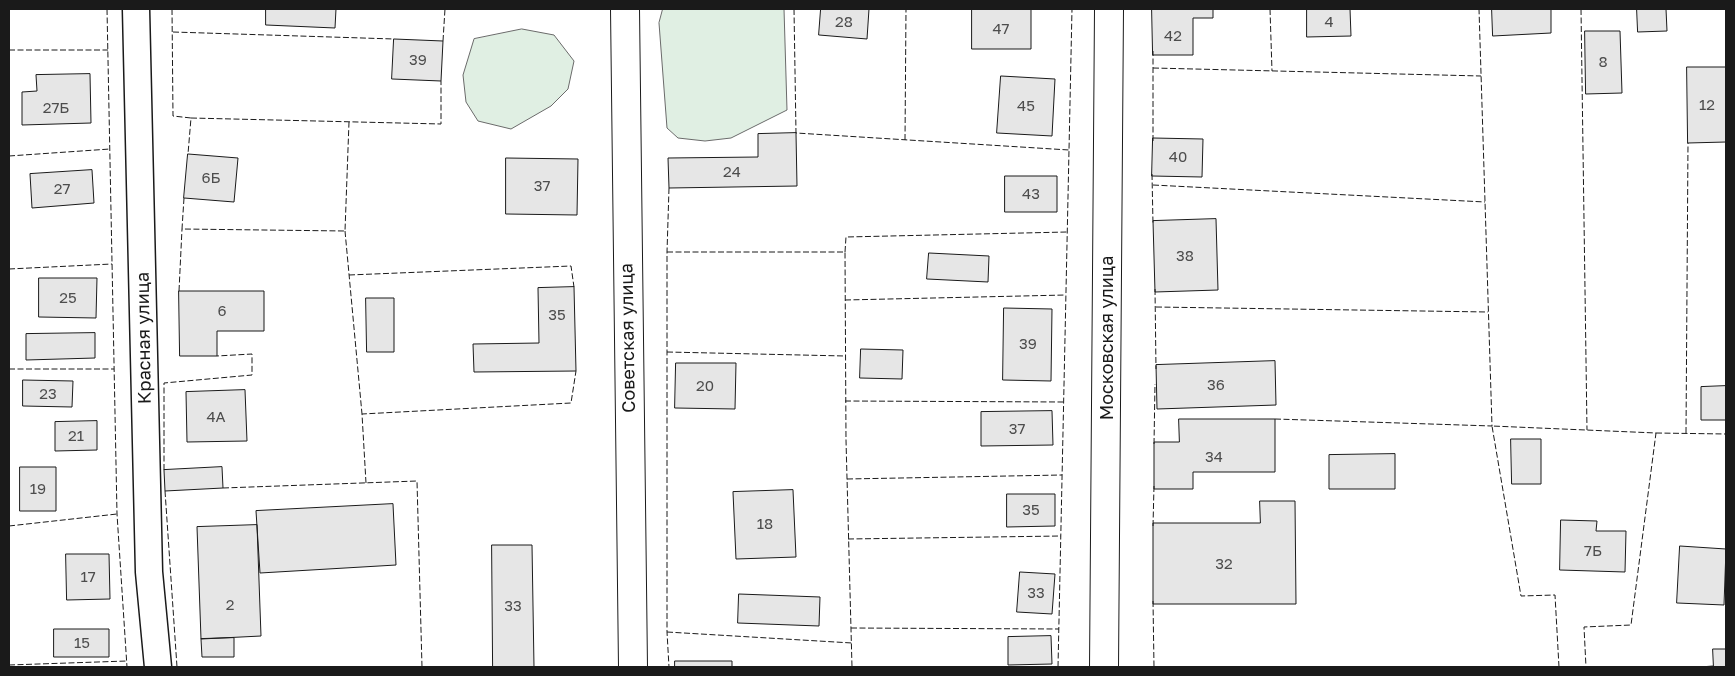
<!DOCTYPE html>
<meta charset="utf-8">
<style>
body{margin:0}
#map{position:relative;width:1735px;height:676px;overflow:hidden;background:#fff;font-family:"Golos Text",sans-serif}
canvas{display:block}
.frame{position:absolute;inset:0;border:10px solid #1a1a1a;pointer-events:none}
</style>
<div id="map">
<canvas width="1735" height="676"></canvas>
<div class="frame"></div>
</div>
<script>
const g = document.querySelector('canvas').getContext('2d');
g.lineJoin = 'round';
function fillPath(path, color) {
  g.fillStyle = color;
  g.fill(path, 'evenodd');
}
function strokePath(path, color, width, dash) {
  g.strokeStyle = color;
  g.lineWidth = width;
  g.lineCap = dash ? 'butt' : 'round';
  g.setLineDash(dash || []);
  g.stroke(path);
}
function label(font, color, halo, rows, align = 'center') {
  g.font = font + ' "Golos Text",sans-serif';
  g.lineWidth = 4;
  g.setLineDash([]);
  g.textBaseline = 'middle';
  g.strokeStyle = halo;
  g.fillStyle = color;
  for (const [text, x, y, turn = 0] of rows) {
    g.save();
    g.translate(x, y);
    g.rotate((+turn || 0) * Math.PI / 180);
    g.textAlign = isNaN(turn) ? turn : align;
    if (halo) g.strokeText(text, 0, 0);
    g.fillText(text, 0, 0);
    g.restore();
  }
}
const green = new Path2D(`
 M 663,9 L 784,9 L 787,110 L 731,138 L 705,141 L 678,138 L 667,128 L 659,23 Z
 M 522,29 L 554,35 L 574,61 L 568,89 L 551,106 L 511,129 L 478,121 L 466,102 L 463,75 L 474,39 Z`);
const building = new Path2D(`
 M 266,9 L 336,9 L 335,28 L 266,25 Z
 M 821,9 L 869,9 L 867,39 L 819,35 Z
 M 972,9 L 1031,9 L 1031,49 L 972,49 Z
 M 1152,9 L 1213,9 L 1213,18 L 1193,18 L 1193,55 L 1153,55 Z
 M 1307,9 L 1350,9 L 1351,36 L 1307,37 Z
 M 1492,9 L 1551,9 L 1551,33 L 1493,36 Z
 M 1637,9 L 1666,9 L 1667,31 L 1638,32 Z
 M 1585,31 L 1620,31 L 1622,93 L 1586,94 Z
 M 394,39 L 443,41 L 441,81 L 392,79 Z
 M 1687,67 L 1726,67 L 1726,142 L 1688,143 Z
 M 90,74 L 91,123 L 22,125 L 22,92 L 37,91 L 36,75 Z
 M 1001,76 L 1055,79 L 1052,136 L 997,133 Z
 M 796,133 L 797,186 L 669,188 L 668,158 L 758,157 L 758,134 Z
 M 1153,138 L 1203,139 L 1202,177 L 1152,176 Z
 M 188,154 L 238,158 L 234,202 L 184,198 Z
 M 506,158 L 578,159 L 577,215 L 506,214 Z
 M 92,170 L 94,203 L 32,208 L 30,174 Z
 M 1005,176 L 1057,176 L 1057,212 L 1005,212 Z
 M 1216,219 L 1218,290 L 1155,292 L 1153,221 Z
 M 929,253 L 989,256 L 988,282 L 927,279 Z
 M 39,278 L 97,278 L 96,318 L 39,317 Z
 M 574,287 L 576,371 L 474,372 L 473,344 L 539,343 L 538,288 Z
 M 179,291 L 264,291 L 264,331 L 217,331 L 217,356 L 180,356 Z
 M 366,298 L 394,298 L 394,352 L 367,352 Z
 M 1004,308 L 1052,309 L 1051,381 L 1003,380 Z
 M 95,333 L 95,358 L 26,360 L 26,334 Z
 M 861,349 L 903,350 L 902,379 L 860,378 Z
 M 1275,361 L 1276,405 L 1157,409 L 1156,365 Z
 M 676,363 L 736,363 L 735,409 L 675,408 Z
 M 23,380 L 73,381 L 72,407 L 23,406 Z
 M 1726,386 L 1726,420 L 1701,420 L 1701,387 Z
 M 245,390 L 247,441 L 187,442 L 186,392 Z
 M 1052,411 L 1053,445 L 981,446 L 981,412 Z
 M 1179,419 L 1275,419 L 1275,472 L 1193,472 L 1193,489 L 1154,489 L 1154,442 L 1179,442 Z
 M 97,421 L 97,450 L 55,451 L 55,422 Z
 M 1511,439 L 1541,439 L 1541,484 L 1512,484 Z
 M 1395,454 L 1395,489 L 1329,489 L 1329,455 Z
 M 20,467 L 56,467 L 56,511 L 20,511 Z
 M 222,467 L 223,488 L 165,491 L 164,470 Z
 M 793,490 L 796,557 L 736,559 L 733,492 Z
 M 1007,494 L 1055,494 L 1055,526 L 1007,527 Z
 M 1260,501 L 1295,501 L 1296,604 L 1153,604 L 1153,523 L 1260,523 Z
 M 393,504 L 396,565 L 260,573 L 256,511 Z
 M 1561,520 L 1597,521 L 1596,531 L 1626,531 L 1625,572 L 1560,570 Z
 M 257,525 L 261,636 L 201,639 L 197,527 Z
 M 492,545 L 532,545 L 534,667 L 493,667 Z
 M 1680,546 L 1726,549 L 1724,605 L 1677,603 Z
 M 66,554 L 109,554 L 110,599 L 67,600 Z
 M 1020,572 L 1055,574 L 1052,614 L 1017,612 Z
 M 739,594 L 820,597 L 819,626 L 738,623 Z
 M 54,629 L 109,629 L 109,657 L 54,657 Z
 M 1051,636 L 1052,664 L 1008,665 L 1008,637 Z
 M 234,638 L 234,657 L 202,657 L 201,639 Z
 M 1713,649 L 1726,649 L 1726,667 L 1700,667 L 1713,666 Z
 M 675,661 L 732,661 L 732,667 L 675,667 Z`);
const minor = new Path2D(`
 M 136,9 L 149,572 L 158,667`);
const tertiary = new Path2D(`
 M 1104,667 L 1109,9`);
const secondary = new Path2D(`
 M 625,9 L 633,667`);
const fence = new Path2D(`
 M 107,9 L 117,514 L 127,667
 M 172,9 L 173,116 L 191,118 L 188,154
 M 794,9 L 796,133 L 1069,150
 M 1270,9 L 1272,71
 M 1581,9 L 1587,430
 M 173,32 L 394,39
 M 443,41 L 445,9
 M 9,50 L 108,50
 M 1153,68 L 1481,76
 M 191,118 L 441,124 L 441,81
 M 905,140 L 906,9
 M 1153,141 L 1153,51
 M 9,156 L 110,149
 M 1152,174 L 1153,224
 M 1153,185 L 1485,202
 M 669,188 L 667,252 L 667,632 L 669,667
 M 184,198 L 182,229 L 345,231 L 349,122
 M 345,231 L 362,414
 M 667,252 L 845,252 L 846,440 L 852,667
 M 845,252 L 846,237 L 1067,232
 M 9,269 L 112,264
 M 349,275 L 571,266 L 574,287
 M 1155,289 L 1156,369
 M 179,291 L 182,229
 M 845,300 L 1066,295
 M 1156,307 L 1488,312
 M 667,352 L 845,356
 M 9,369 L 114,369
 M 845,401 L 1063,402
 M 1275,419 L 1492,426 L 1479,9
 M 1656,433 L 1726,434
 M 1686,433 L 1688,143
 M 1154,444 L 1155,384
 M 164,470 L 164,383 L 252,375 L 252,354 L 217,356
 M 847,479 L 1062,475
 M 366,483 L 362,414 L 571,403 L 576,371
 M 223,488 L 417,481 L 422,667
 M 165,491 L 177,667
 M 9,526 L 117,514
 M 1153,526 L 1154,486
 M 848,539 L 1061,536
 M 1153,601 L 1154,667
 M 851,628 L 1059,629
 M 667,632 L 852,643
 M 9,665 L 127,661
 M 1058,667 L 1072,9
 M 1559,667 L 1555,595 L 1521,596 L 1492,426 L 1656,433 L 1631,625 L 1584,627 L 1586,667`);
const numberNames = [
 ["28",844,22],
 ["4",1329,22],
 ["47",1001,29],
 ["42",1173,36],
 ["39",418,60],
 ["8",1603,62],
 ["12",1707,105],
 ["45",1026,106],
 ["27Б",56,108],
 ["40",1178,157],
 ["24",732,172],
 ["6Б",211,178],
 ["37",542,186],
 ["27",62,189],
 ["43",1031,194],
 ["38",1185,256],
 ["25",68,298],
 ["6",222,311],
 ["35",557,315],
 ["39",1028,344],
 ["36",1216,385],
 ["20",705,386],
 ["23",48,394],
 ["4А",216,417],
 ["37",1017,429],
 ["21",76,436],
 ["34",1214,457],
 ["19",38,489],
 ["35",1031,510],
 ["18",765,524],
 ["7Б",1593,551],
 ["32",1224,564],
 ["17",88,577],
 ["33",1036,593],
 ["2",230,605],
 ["33",513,606],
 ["15",82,643]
];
const streetNames = [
 ["Красная улица",144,338,-91],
 ["Советская улица",628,338,-91],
 ["Московская улица",1107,338,-90]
];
fillPath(green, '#e0efe3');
strokePath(green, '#6a6a6a', 1);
fillPath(building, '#e6e6e6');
strokePath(building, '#1a1a1a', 1);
strokePath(minor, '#1a1a1a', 29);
strokePath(tertiary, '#1a1a1a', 30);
strokePath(secondary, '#1a1a1a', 30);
strokePath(minor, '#fff', 26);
strokePath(tertiary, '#fff', 28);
strokePath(secondary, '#fff', 28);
strokePath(fence, '#1a1a1a', 1, [6, 2.5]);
label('15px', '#4d4d4d', null, numberNames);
label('18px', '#1a1a1a', '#fff', streetNames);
</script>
